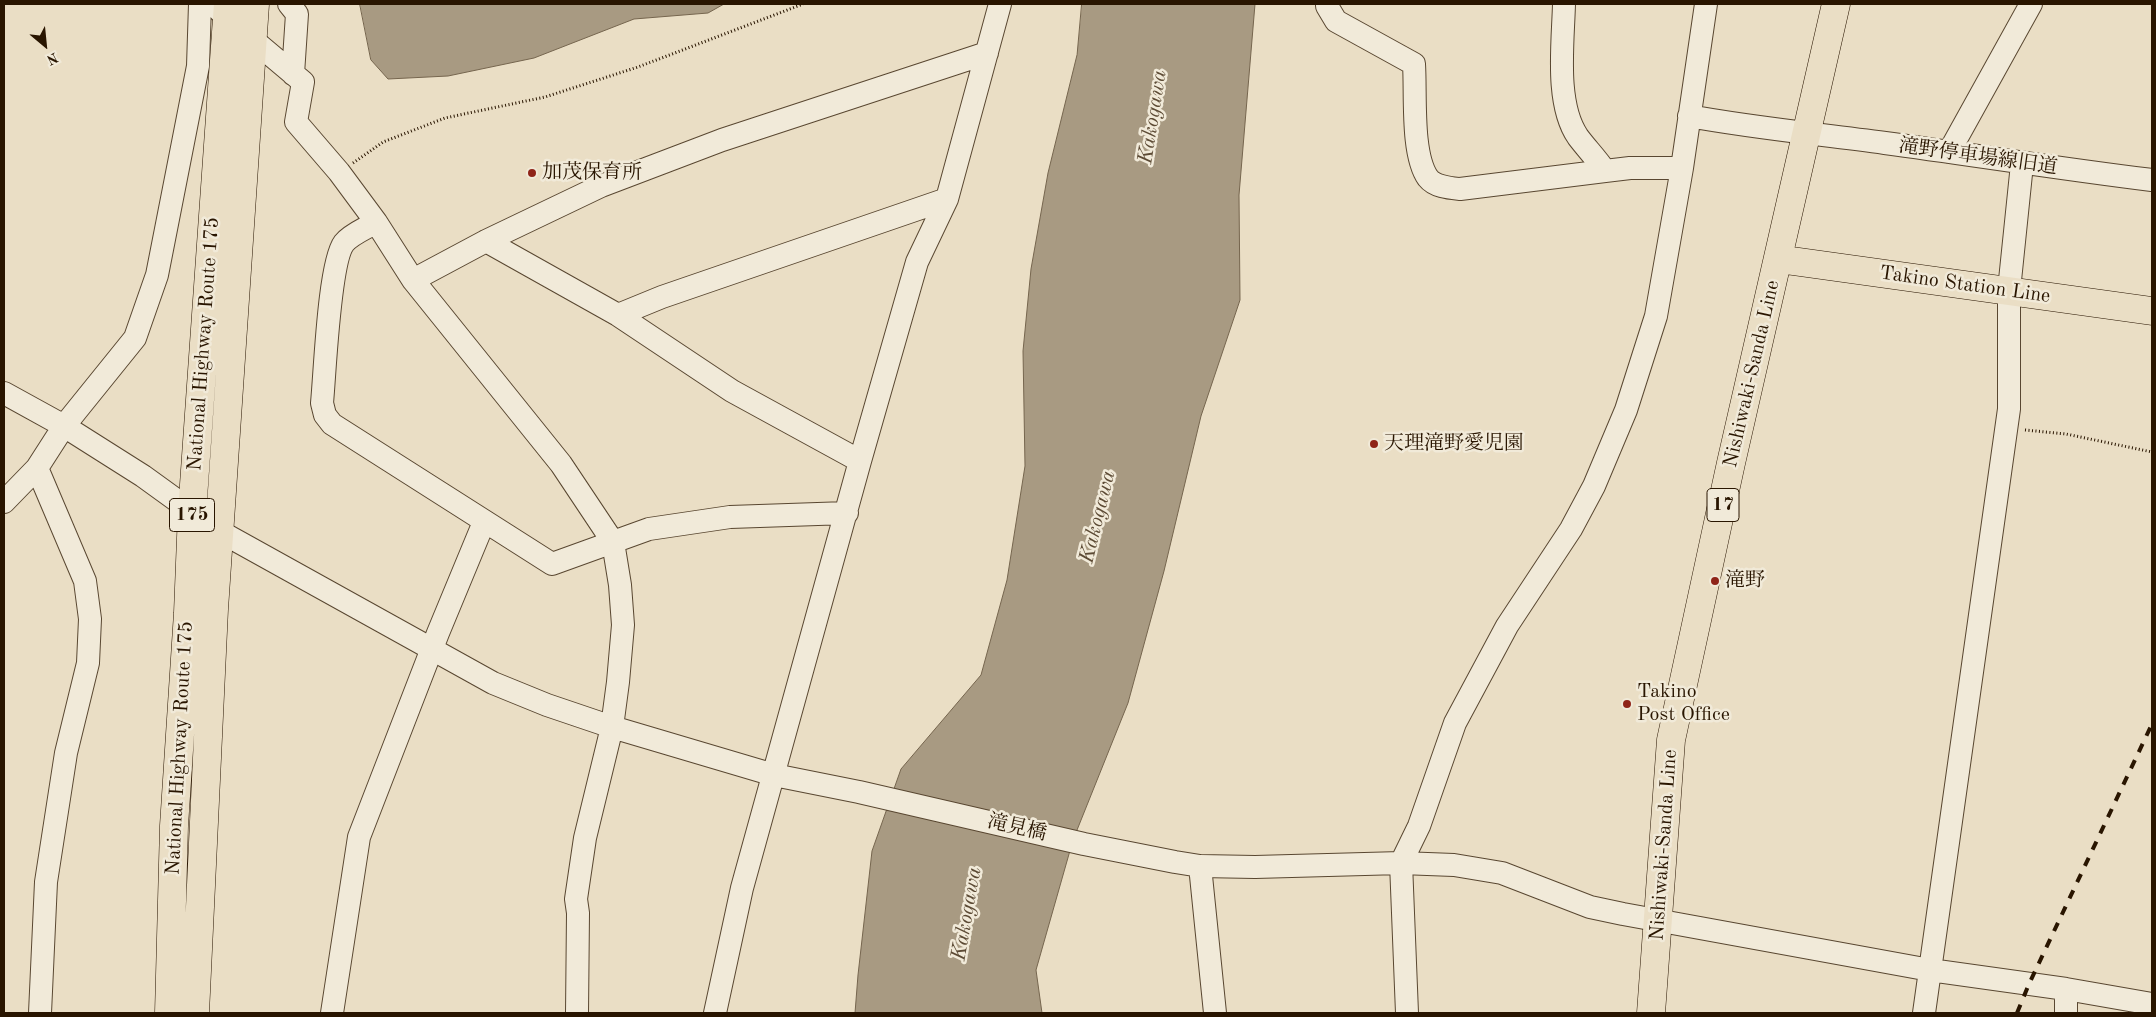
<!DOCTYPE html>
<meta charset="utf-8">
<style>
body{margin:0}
#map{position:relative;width:2156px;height:1017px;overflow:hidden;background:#eadec5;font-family:"Old Standard TT",serif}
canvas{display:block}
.frame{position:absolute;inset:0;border:5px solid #291500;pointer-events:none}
.north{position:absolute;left:20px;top:20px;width:50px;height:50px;-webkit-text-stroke:4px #f1ead9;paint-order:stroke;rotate:152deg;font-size:14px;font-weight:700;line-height:20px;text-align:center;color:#291500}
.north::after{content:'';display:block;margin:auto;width:18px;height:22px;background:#291500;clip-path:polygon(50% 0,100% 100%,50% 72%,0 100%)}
</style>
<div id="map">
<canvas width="2156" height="1017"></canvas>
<div class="frame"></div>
<div class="north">N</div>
</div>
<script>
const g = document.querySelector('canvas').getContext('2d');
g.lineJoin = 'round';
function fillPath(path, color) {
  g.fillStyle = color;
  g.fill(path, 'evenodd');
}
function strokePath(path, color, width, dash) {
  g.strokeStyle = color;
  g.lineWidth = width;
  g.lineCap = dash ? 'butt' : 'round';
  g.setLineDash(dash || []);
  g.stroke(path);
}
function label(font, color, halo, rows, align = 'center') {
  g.font = font + ' "Old Standard TT","Noto Serif JP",serif';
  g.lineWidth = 5;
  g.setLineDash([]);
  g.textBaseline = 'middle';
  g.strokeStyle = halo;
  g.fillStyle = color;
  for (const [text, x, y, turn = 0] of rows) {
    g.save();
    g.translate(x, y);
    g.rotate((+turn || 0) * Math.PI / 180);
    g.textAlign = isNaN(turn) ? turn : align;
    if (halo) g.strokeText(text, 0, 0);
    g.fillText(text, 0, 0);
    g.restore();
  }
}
const water = new Path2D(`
 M 360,4 L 724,4 L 708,13 L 634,19 L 534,58 L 448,76 L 388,79 L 371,60 Z
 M 1082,4 L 1255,4 L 1239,195 L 1240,300 L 1201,416 L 1164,571 L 1128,703 L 1073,840 L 1036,970 L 1042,1013 L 855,1013 L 858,975 L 872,851 L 901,769 L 981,675 L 1007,580 L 1025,466 L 1023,351 L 1031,269 L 1048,173 L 1077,55 Z`);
const path = new Path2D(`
 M 353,163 L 383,142 L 445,118 L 545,97 L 638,67 L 803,4
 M 2025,430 L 2066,434 L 2152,452`);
const minor = new Path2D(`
 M 213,4 L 227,18 L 303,82 L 296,122 L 339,172 L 376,222 L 413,280 L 561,464 L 613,542 L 620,585 L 623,625 L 618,682 L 612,727 L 585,838 L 576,899 L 578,913 L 577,1013
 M 289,4 L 297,14 L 293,74
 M 1327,4 L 1327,6 L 1336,21 L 1414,64 C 1416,94 1411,154 1428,178 C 1435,187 1450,188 1460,189 L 1605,171 C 1597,159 1587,149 1578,137 C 1555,104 1563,43 1564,4
 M 1689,116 C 1754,128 1819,134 1885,143 C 1974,155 2063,169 2152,180
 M 1949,152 L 2031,4
 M 1605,171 L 1630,168 L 1682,168
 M 376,222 C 367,228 351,234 344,243 C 329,263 325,373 322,403 L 325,415 L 332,424 L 552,564 L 649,529 L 730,517 L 847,513
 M 486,241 L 618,315 L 732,391 L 860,461
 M 413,280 L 486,241 L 601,186 L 722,140 L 987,53
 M 618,315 L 662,297 L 947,199
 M 4,393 L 64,426 L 143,476 L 219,531 L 493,683 L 547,705 L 612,727 L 774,775 L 859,792 L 1084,844 L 1175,862 L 1200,866 L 1255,867 L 1401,863 L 1454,865 L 1502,873 L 1590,907 L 1623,914 L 1930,970 L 2066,989 L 2152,1004
 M 37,468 L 85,581 L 90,619 L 88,663 L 66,753 L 46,882 L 40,1013
 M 4,502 L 37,468 L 64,426 L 135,338 L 157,275 L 198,66 L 200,4
 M 1200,866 L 1215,1013
 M 332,1013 L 359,837 L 438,633 L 484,522
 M 715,1013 L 742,888 L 860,461 L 917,262 L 947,199 L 1000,4
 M 1407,1013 L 1401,863 L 1419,826 L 1455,723 L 1507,626 L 1571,529 L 1594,486 L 1626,410 L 1656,316 L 1682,168 L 1706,4
 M 1924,1013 L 2009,409 L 2009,290 L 2022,164
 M 2066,1013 L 2066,989`);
const major = new Path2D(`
 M 1778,259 L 2152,311
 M 1651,1013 L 1671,740 L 1731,463 L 1836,4`);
const highway = new Path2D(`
 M 169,1013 L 174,826 L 188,613 L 192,513 L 228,4
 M 195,1013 L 214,609 L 255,4`);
const rail = new Path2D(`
 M 2017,1013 L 2029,984 L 2152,724`);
const markers = [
 [532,173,5,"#8f2418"],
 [1374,444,5,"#8f2418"],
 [1715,581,5,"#8f2418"],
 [1627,704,5,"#8f2418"]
];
const shields = [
 [1723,505,32],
 [192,515,45]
];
const shieldNames = [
 ["17",1723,505],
 ["175",192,515]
];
const streetNames = [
 ["滝野停車場線旧道",1978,157,8],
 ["Takino Station Line",1965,285,8],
 ["National Highway Route 175",204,344,-86],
 ["Nishiwaki-Sanda Line",1752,374,-77],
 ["National Highway Route 175",180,748,-87],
 ["滝見橋",1017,828,13],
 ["Nishiwaki-Sanda Line",1664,845,-86]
];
const poiNames = [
 ["加茂保育所",542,173],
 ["天理滝野愛児園",1384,444],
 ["滝野",1725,581],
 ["Takino",1637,692],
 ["Post Office",1637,715]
];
const waterNames = [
 ["Kakogawa",1153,117,-81],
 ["Kakogawa",1098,517,-76],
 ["Kakogawa",967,914,-80]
];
fillPath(water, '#a89a82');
strokePath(water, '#75654e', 1);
strokePath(minor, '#594731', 24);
strokePath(major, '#291500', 29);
strokePath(highway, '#291500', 29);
strokePath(path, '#291500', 3, [1, 2.5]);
strokePath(minor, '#f1ead9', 22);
strokePath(major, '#eadec5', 28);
strokePath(highway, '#eadec5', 28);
strokePath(rail, '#291500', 4, [9, 9]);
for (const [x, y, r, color] of markers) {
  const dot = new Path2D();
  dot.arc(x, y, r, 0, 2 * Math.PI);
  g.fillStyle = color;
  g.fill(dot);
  strokePath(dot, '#f1ead9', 2);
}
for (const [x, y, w] of shields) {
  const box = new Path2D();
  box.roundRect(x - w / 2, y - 16.5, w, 33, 4);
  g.fillStyle = '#f1ead9';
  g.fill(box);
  strokePath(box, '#291500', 1);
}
label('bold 19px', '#291500', null, shieldNames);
label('20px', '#291500', '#f1ead9', streetNames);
label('20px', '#291500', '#f1ead9', poiNames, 'left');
label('italic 21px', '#5c4a34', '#f1ead9', waterNames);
</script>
